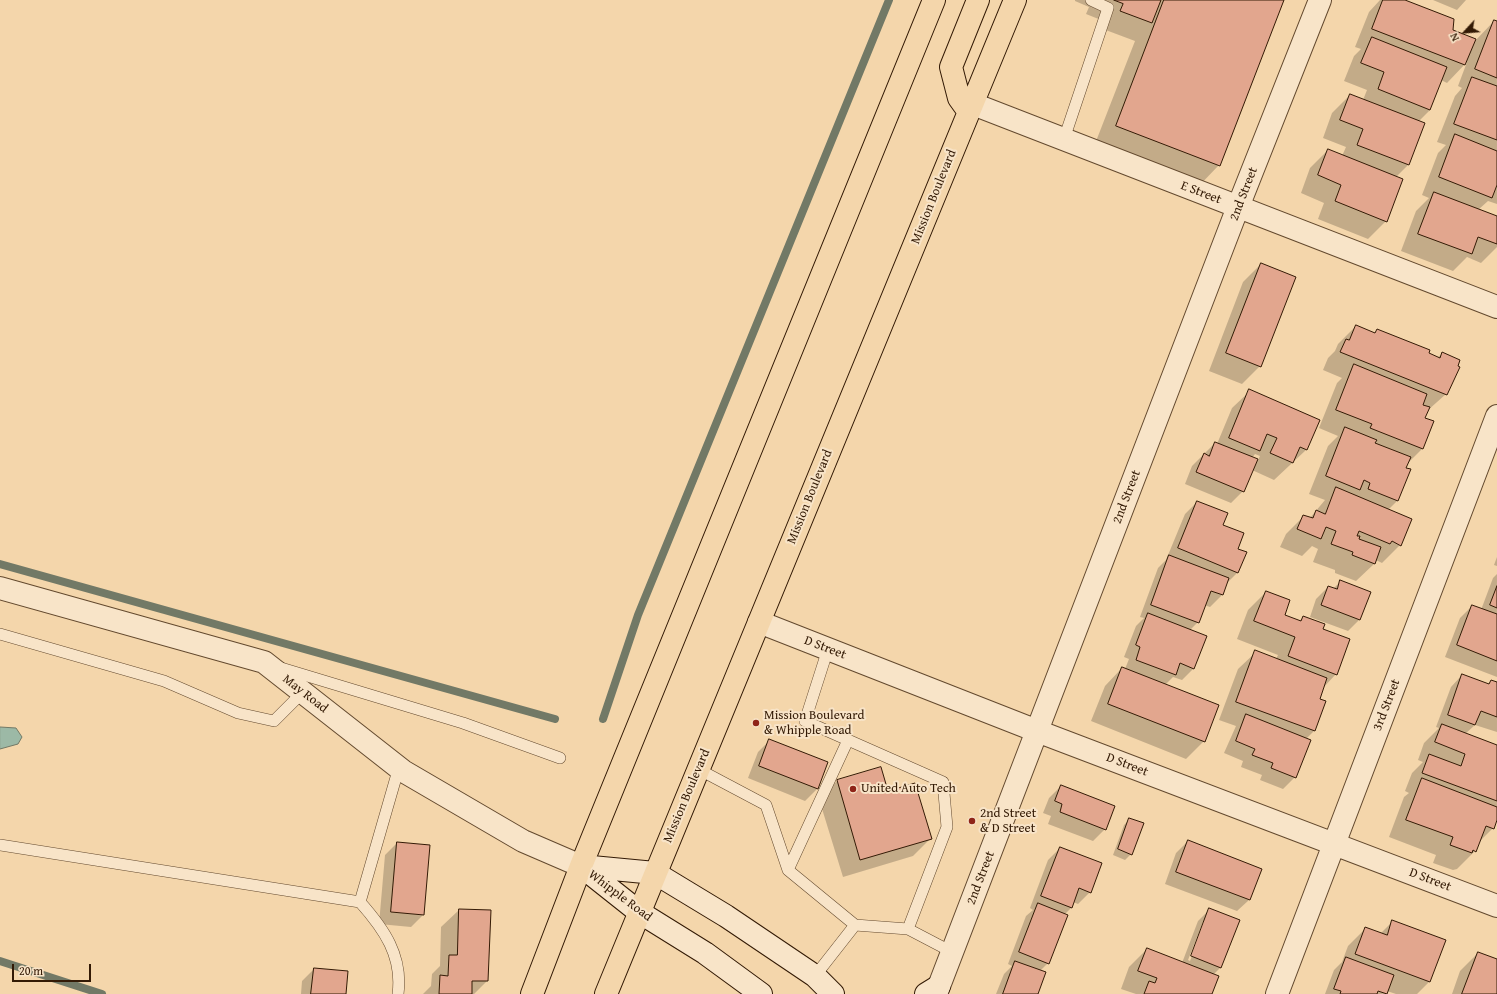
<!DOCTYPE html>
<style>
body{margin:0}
#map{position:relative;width:1497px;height:994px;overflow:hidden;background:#f4d6ab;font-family:"Gentium Book Plus",serif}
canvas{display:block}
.north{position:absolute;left:1445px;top:12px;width:40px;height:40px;-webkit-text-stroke:3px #f8e4c8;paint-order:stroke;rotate:244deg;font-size:11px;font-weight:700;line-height:16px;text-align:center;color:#331a05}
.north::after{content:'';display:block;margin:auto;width:14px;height:18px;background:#331a05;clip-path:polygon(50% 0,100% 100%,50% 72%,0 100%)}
.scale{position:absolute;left:12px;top:964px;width:79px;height:18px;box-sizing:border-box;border:2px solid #331a05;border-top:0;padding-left:5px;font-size:12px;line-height:14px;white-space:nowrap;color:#331a05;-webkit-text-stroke:3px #f8e4c8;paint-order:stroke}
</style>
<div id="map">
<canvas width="1497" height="994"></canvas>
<div class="north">N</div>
<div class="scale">20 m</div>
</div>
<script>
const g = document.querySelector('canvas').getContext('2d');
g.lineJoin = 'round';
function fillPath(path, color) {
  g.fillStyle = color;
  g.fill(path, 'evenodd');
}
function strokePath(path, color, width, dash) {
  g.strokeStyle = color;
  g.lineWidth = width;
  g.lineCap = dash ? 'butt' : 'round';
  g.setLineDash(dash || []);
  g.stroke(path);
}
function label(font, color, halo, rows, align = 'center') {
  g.font = font + ' "Gentium Book Plus",serif';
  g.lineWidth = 4;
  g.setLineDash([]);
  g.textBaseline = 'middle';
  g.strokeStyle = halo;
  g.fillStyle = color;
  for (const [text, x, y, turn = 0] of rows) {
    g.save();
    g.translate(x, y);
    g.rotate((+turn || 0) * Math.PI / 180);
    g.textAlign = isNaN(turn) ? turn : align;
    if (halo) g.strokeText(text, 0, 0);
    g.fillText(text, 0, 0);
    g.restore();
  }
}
const water = new Path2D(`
 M 0,727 L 16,728 L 22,737 L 18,744 L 0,749 Z`);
const shadow = new Path2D(`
 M 1075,0 L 1282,0 L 1219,165 L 1196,189 L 1093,149 L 1135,41 L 1103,29 L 1106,22 L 1086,14 L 1089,7 L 1075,1 Z
 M 1380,0 L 1403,0 L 1452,30 L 1476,40 L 1494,21 L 1497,22 L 1497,204 L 1488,201 L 1478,210 L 1497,218 L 1497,247 L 1481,263 L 1467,257 L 1453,271 L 1401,251 L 1416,211 L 1429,198 L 1422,195 L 1438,153 L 1446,145 L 1437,142 L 1455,96 L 1462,88 L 1458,86 L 1467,62 L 1447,83 L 1441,80 L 1430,110 L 1418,122 L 1424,124 L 1408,165 L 1396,177 L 1386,221 L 1368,239 L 1318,219 L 1324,203 L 1301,193 L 1310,168 L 1328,150 L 1342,156 L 1346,147 L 1323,138 L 1332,113 L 1350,95 L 1363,100 L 1367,90 L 1344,81 L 1354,56 L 1361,49 L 1355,47 L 1369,12 Z
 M 1433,0 L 1466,0 L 1457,10 Z
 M 1261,264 L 1260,366 L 1242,384 L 1209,371 L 1243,282 Z
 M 1356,326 L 1374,333 L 1377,330 L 1437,358 L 1442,354 L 1446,394 L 1427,411 L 1424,419 L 1422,449 L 1406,465 L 1405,468 L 1410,470 L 1397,501 L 1388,510 L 1400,545 L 1382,563 L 1376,560 L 1374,564 L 1356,581 L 1335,573 L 1335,570 L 1313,562 L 1318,549 L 1312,546 L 1302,556 L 1280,547 L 1286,534 L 1303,517 L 1310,518 L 1325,500 L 1309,494 L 1328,446 L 1338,436 L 1319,428 L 1337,383 L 1342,378 L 1323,370 L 1328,358 L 1335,351 L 1338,344 Z
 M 1250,391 L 1306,450 L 1274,480 L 1252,470 L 1243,491 L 1231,503 L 1185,484 L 1192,466 L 1215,443 L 1217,444 L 1232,408 ZM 1255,454 L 1260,456 L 1258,460 L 1252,458 Z
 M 1197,502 L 1222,525 L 1236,549 L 1237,573 L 1226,584 L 1222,595 L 1210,607 L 1204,605 L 1198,622 L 1189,631 L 1194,668 L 1182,680 L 1173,677 L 1165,685 L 1204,741 L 1186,759 L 1091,721 L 1105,686 L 1122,668 L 1125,669 L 1129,659 L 1124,657 L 1136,626 L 1144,618 L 1140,617 L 1158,568 L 1166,560 L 1185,514 Z
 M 1497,557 L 1497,566 L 1494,565 Z
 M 1497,574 L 1497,677 L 1445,657 L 1460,618 L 1472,606 L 1481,610 L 1493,578 Z
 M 1341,581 L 1360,619 L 1348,631 L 1310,617 L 1316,599 L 1328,587 L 1333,589 Z
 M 1266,592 L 1283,615 L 1299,621 L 1304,617 L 1322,630 L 1336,674 L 1323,688 L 1318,699 L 1325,702 L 1314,731 L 1306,739 L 1295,777 L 1283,789 L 1260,780 L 1262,775 L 1241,767 L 1243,761 L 1224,753 L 1236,726 L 1219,720 L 1238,669 L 1256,652 L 1276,659 L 1278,655 L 1237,639 L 1248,610 Z
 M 1462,675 L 1488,684 L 1491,681 L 1497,683 L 1497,732 L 1475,725 L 1465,734 L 1497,746 L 1497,817 L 1493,828 L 1478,843 L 1475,851 L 1457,869 L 1453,870 L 1433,863 L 1436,855 L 1389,837 L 1404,797 L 1409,793 L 1405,791 L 1412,773 L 1423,762 L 1418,760 L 1424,743 L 1439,728 L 1436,727 L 1451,687 Z
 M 770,740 L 827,763 L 817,789 L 805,801 L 748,778 L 758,752 Z
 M 837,781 L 887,792 L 931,838 L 913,856 L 843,877 L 819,799 Z
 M 1061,786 L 1105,829 L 1093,841 L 1048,824 L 1051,816 L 1043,813 L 1049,798 Z
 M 1130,819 L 1131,854 L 1125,860 L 1113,855 L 1124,825 Z
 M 1188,841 L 1249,900 L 1237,911 L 1165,884 L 1176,853 Z
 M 397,843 L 429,846 L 423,915 L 411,927 L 379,924 L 385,855 Z
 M 1060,848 L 1090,892 L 1078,904 L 1073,902 L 1071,908 L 1064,915 L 1048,963 L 1040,971 L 1037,994 L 996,994 L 1004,974 L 1012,966 L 1008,964 L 1026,916 L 1033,910 L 1030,908 L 1048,860 Z
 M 1210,909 L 1221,967 L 1213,975 L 1211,994 L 1136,994 L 1121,989 L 1129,967 L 1147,949 L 1182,963 L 1198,921 ZM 1203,922 L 1205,922 L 1190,961 L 1188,960 Z
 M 459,910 L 487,981 L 474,994 L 423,994 L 431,986 L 432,974 L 440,966 L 441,927 Z
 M 1393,921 L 1444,940 L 1429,982 L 1417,994 L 1396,994 L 1387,991 L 1386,994 L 1325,994 L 1334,970 L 1342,962 L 1348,946 L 1365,929 L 1380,934 Z
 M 1478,953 L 1497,960 L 1497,994 L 1452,994 L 1460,971 Z
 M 314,969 L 345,994 L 301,994 L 302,981 Z`);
const stream = new Path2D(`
 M 0,564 L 555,719
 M 603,719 L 638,615 L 889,0
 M 0,961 L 102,994`);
const building = new Path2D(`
 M 1114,0 L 1161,0 L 1152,23 L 1120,11 L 1123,4 Z
 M 1164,0 L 1284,0 L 1220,166 L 1116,126 Z
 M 1383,0 L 1405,0 L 1454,19 L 1453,30 L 1476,39 L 1465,65 L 1372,29 Z
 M 1494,20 L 1497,21 L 1497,78 L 1475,69 Z
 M 1372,37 L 1447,67 L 1430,110 L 1378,89 L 1384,72 L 1361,63 Z
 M 1472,77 L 1497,86 L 1497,140 L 1454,124 Z
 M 1350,94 L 1425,123 L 1409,165 L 1357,145 L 1363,129 L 1340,120 Z
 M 1455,134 L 1497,151 L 1497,185 L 1492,198 L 1439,177 Z
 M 1328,149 L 1403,179 L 1387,222 L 1335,201 L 1341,185 L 1318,175 Z
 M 1434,192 L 1497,216 L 1497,244 L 1478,237 L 1472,254 L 1418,234 Z
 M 1261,263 L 1296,277 L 1261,367 L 1226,353 Z
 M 1356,325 L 1375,333 L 1377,329 L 1430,350 L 1429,353 L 1440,358 L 1442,352 L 1460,360 L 1458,366 L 1460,367 L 1447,395 L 1340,352 L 1346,339 L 1349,340 Z
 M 1354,364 L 1427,394 L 1423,405 L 1430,407 L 1425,418 L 1434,421 L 1423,449 L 1370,428 L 1372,424 L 1336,410 Z
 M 1249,389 L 1320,420 L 1307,450 L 1300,447 L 1293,463 L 1270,453 L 1277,438 L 1267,434 L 1260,451 L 1229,438 Z
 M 1345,427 L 1377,440 L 1375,443 L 1411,457 L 1406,468 L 1411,469 L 1398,501 L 1368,489 L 1370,483 L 1364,480 L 1360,490 L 1326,476 Z
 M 1215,442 L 1258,459 L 1244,492 L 1196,472 L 1204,453 L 1209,456 Z
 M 1336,487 L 1412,519 L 1401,546 L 1392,541 L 1390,544 L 1359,531 L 1357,536 L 1360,536 L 1359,539 L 1381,547 L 1375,564 L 1352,555 L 1353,552 L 1331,544 L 1336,531 L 1326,527 L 1321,539 L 1297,529 L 1303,515 L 1313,518 L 1316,510 L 1325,514 Z
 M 1197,501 L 1228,513 L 1223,525 L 1244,533 L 1238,549 L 1247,552 L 1238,573 L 1178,548 Z
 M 1169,555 L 1229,578 L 1223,595 L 1211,591 L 1199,623 L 1151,605 Z
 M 1340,580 L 1371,592 L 1360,620 L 1321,605 L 1328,586 L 1337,589 Z
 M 1497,586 L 1497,608 L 1490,605 Z
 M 1266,591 L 1290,600 L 1285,615 L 1301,621 L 1303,616 L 1325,624 L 1323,629 L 1350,639 L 1337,675 L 1288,656 L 1295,637 L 1254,621 Z
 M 1472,605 L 1497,614 L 1497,661 L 1457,645 Z
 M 1148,613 L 1207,636 L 1194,669 L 1180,663 L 1176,675 L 1136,660 L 1140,647 L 1136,645 Z
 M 1255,650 L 1327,678 L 1320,699 L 1326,701 L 1315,731 L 1236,702 Z
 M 1122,667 L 1219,705 L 1205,742 L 1108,704 Z
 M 1462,674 L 1489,684 L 1491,680 L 1497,682 L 1497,717 L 1481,711 L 1475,725 L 1448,715 Z
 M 1246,714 L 1311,740 L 1296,778 L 1271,768 L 1273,763 L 1252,755 L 1255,749 L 1236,741 Z
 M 1442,724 L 1497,745 L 1497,801 L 1422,773 L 1429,754 L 1461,766 L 1465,754 L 1435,742 Z
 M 769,739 L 828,762 L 818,789 L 759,766 Z
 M 881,767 L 888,791 L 915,783 L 932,839 L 860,860 L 837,780 Z
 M 1422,778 L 1497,807 L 1497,820 L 1494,829 L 1486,826 L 1476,852 L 1473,850 L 1472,853 L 1450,845 L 1453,837 L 1406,820 Z
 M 1061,785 L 1115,806 L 1106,830 L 1060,812 L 1062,804 L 1055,801 Z
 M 1129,818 L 1144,823 L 1132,855 L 1118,849 Z
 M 1188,840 L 1262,869 L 1250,900 L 1176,872 Z
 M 397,842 L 430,845 L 424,915 L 391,912 Z
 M 1060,847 L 1102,863 L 1091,893 L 1079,888 L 1072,908 L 1041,896 Z
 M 1038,903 L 1068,915 L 1049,964 L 1019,952 Z
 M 1209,908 L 1240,920 L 1221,968 L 1191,956 Z
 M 459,909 L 491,910 L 488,981 L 472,981 L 472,994 L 439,994 L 440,975 L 448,976 L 449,955 L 457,955 Z
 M 1392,920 L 1446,940 L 1430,982 L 1355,954 L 1365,927 L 1387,935 Z
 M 1147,948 L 1219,976 L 1212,994 L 1144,994 L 1149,981 L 1155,983 L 1157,978 L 1138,971 Z
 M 1478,952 L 1497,959 L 1497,994 L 1462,994 Z
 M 1346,957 L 1394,975 L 1387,994 L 1378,991 L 1377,994 L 1340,994 L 1341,991 L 1334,989 Z
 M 1015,961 L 1046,972 L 1038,994 L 1003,994 Z
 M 314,968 L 348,971 L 346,994 L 311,994 Z`);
const service = new Path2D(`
 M 1064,139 L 1108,8 L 1091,0
 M 0,634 L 164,681 L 238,713 L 274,721 L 303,692
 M 828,649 L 805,721 L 943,782 L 947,827 L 908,929
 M 281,668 L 463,723 L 560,758
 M 698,769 L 766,805 L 788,870 L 855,925 L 815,976
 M 0,845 L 360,902 L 399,767
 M 788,870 L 848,740
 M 360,902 C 384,929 403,956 398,994
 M 855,925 L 908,929 L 952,952`);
const minor = new Path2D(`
 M 973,104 L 1497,307
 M 0,588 L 264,662 L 403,771 L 523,841 L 581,866
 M 759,622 L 1037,731 L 1497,906
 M 936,994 L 1238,207 L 1320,0
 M 1277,994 L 1497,416`);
const secondary = new Path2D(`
 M 581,866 L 655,873 L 726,916 L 815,976 L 833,994
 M 581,866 L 639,912 L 705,953 L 761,994
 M 926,994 L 939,986`);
const primary = new Path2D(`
 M 969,112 L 959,98 L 951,67 L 978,0
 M 532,994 L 581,866 L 934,0
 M 606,994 L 1015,0`);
const markers = [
 [756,723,4,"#8f2418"],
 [853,789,4,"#8f2418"],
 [972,821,4,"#8f2418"]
];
const streetNames = [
 ["E Street",1201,193,21],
 ["2nd Street",1244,194,-69],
 ["Mission Boulevard",934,197,-68],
 ["Mission Boulevard",810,497,-68],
 ["2nd Street",1127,497,-69],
 ["D Street",825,648,21],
 ["May Road",305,694,38],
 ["3rd Street",1387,705,-69],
 ["D Street",1127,765,21],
 ["Mission Boulevard",687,796,-67],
 ["2nd Street",981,878,-69],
 ["D Street",1430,880,21],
 ["Whipple Road",620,896,37]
];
const poiNames = [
 ["Mission Boulevard",764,716],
 ["& Whipple Road",764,731],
 ["United Auto Tech",861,789],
 ["2nd Street",980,814],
 ["& D Street",980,829]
];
fillPath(water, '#9cb9a6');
strokePath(water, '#727966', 1);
fillPath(shadow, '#0003');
strokePath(stream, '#727966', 8);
fillPath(building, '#e2a68e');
strokePath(building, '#331a05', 1);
strokePath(service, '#63492e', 12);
strokePath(minor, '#63492e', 24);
strokePath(secondary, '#331a05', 24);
strokePath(primary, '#331a05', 24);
strokePath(service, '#f8e4c8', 11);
strokePath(minor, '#f8e4c8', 22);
strokePath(secondary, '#f8e4c8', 22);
strokePath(primary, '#f4d6ab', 22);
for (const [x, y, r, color] of markers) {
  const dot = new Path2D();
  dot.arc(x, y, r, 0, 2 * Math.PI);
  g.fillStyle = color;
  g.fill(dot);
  strokePath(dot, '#f8e4c8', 1.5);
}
label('13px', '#331a05', '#f8e4c8', streetNames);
label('13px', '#331a05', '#f8e4c8', poiNames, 'left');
</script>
